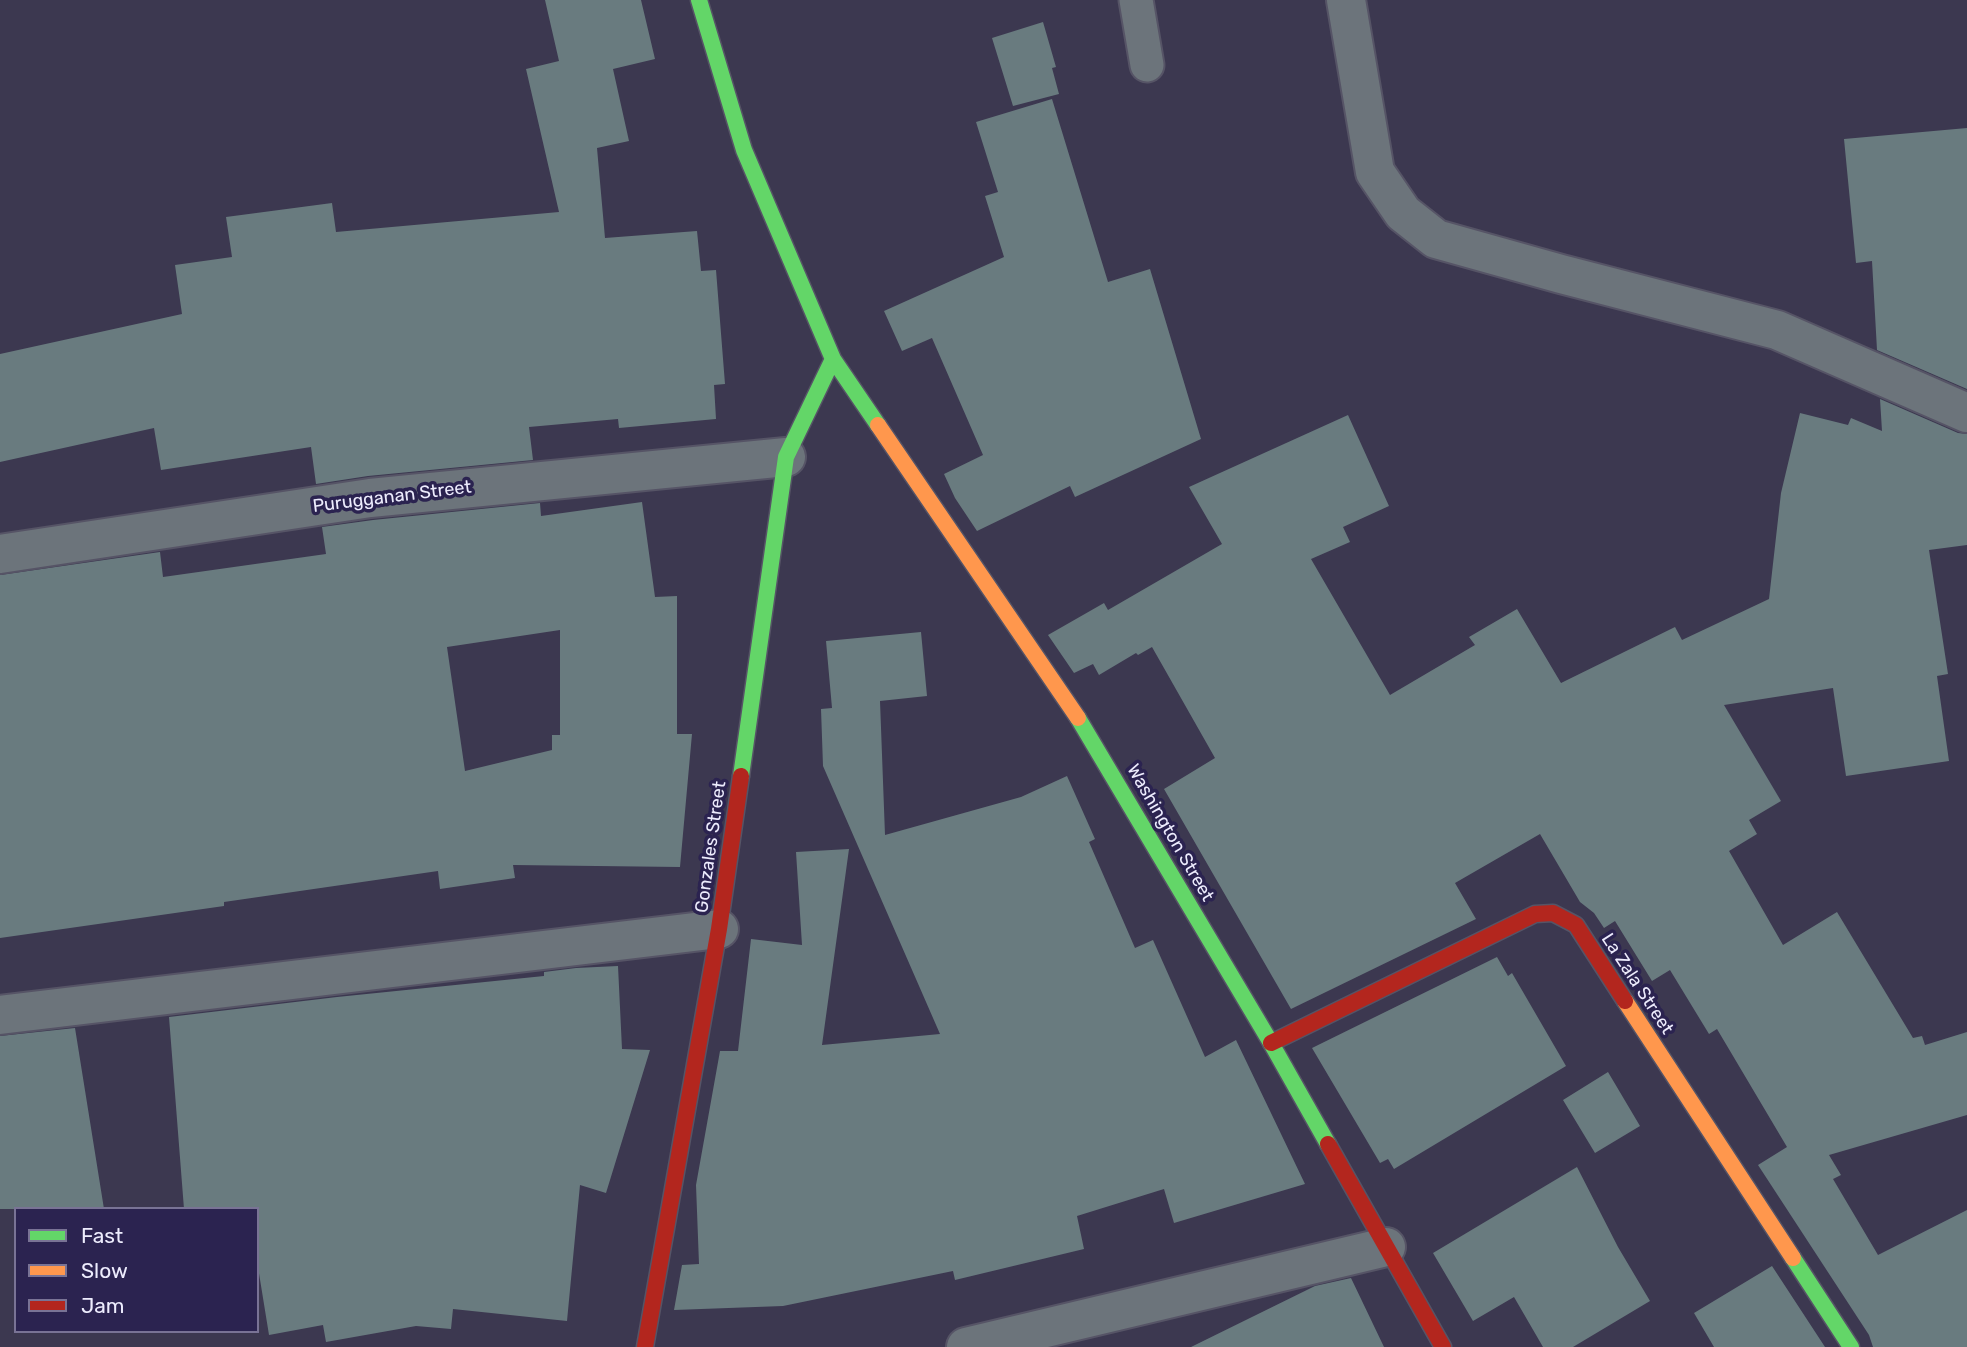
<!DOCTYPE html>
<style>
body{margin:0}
#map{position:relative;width:1967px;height:1347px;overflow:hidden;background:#3c3850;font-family:Rubik,sans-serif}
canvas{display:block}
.legend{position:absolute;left:14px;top:1207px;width:245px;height:126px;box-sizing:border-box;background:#2b2350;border:2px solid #797395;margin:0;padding:9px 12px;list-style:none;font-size:21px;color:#edecfd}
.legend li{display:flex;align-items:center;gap:14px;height:35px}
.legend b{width:35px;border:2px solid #797395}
</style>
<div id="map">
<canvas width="1967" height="1347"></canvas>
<ul class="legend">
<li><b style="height:9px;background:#63d668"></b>Fast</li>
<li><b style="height:9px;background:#ff974d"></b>Slow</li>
<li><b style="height:9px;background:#b3261e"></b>Jam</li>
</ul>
</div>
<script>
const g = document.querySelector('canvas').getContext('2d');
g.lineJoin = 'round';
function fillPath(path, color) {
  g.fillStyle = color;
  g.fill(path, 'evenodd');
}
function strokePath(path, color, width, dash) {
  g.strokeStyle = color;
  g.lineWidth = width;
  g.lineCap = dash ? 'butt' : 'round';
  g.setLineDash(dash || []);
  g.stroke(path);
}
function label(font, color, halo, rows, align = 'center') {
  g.font = font + ' Rubik,sans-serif';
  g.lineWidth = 7;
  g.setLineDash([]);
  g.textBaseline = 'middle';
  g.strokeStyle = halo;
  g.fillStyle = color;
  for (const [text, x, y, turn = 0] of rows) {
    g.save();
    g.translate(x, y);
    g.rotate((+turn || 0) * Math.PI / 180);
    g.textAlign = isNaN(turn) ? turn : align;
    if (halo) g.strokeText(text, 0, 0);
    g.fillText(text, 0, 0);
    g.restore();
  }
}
const building = new Path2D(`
 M 545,0 L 641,0 L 655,59 L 613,69 L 629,141 L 597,148 L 605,238 L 697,231 L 701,271 L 716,270 L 725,384 L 714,385 L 716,419 L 619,428 L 618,419 L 529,427 L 533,460 L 368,476 L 316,484 L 311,447 L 161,470 L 154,428 L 0,462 L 0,354 L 182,314 L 175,265 L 232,257 L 226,217 L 332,203 L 336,232 L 559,212 L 526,69 L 559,61 Z
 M 1043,22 L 1056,67 L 1052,68 L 1059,94 L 1013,106 L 992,38 Z
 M 1052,99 L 1108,282 L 1150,269 L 1201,439 L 1075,497 L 1070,486 L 977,531 L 955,498 L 944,474 L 983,455 L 932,338 L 902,351 L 884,311 L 1004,257 L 985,196 L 998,192 L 976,122 Z
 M 1967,128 L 1967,389 L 1877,350 L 1872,261 L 1856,263 L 1844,139 Z
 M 1880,399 L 1958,433 L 1967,434 L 1967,545 L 1929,550 L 1948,674 L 1937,676 L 1949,761 L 1846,776 L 1833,688 L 1724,705 L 1781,801 L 1749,820 L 1757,834 L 1729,851 L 1783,945 L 1837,912 L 1913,1038 L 1922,1036 L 1925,1045 L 1967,1032 L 1967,1115 L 1829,1155 L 1841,1175 L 1833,1179 L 1878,1255 L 1967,1210 L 1967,1347 L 1873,1347 L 1869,1335 L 1758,1165 L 1787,1147 L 1717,1029 L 1709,1034 L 1670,970 L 1652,981 L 1615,921 L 1604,928 L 1594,913 L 1580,902 L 1540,834 L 1455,883 L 1476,919 L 1291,1009 L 1164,789 L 1215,758 L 1152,647 L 1138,655 L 1136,653 L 1099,675 L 1093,664 L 1074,673 L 1048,635 L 1104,603 L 1108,610 L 1222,544 L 1189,487 L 1348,415 L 1389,506 L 1343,527 L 1350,542 L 1311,559 L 1390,695 L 1475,645 L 1469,637 L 1517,609 L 1561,683 L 1675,627 L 1682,640 L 1769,599 L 1781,493 L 1800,413 L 1848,425 L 1851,418 L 1882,431 Z
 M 642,502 L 655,597 L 677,596 L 677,734 L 692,734 L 680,867 L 513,865 L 515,878 L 440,889 L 438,871 L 224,902 L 224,906 L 0,938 L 0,575 L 160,552 L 163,577 L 326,554 L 322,527 L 373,520 L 540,503 L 541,516 ZM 560,630 L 560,735 L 552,735 L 552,750 L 465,771 L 447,647 Z
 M 921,632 L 927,696 L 880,701 L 885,835 L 1021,797 L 1067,776 L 1095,839 L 1089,842 L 1135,948 L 1153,940 L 1205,1057 L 1236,1040 L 1305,1184 L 1174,1223 L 1164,1189 L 1077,1216 L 1084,1249 L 955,1280 L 953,1271 L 783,1306 L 674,1310 L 682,1265 L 699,1264 L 696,1185 L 720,1051 L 738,1051 L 751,939 L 802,945 L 796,852 L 849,849 L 822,1045 L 940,1034 L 823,766 L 821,709 L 832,708 L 826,641 Z
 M 1497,957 L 1508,976 L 1512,973 L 1566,1066 L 1394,1169 L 1388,1159 L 1380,1163 L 1312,1048 Z
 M 618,966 L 622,1049 L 650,1050 L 606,1193 L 580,1185 L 567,1321 L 453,1309 L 451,1329 L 416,1326 L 326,1342 L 323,1325 L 269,1335 L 257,1261 L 257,1209 L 184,1209 L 169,1017 L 337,997 L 544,976 L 544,972 L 576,968 Z
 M 75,1028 L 104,1209 L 0,1209 L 0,1036 Z
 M 1608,1072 L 1640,1126 L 1595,1153 L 1563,1100 Z
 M 1577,1167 L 1618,1247 L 1650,1301 L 1573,1347 L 1543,1347 L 1514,1297 L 1473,1321 L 1433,1253 Z
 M 1772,1266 L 1825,1347 L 1714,1347 L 1694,1313 Z
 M 1351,1278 L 1384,1347 L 1191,1347 L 1315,1286 Z`);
const lane = new Path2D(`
 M 1136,0 L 1147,65`);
const street = new Path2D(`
 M 1346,0 L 1375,172 L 1403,213 L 1436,239 L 1561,274 L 1777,330 L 1967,413
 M 0,554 L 370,498 L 786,457
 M 0,1015 L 719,929
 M 966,1347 L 1386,1247`);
const fast = new Path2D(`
 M 699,0 L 744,150 L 833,359 L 878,425
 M 1078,718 L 1271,1043 L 1328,1144
 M 741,776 L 786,457 L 833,359
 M 1793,1258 L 1851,1347`);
const slow = new Path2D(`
 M 878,425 L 1078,718
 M 1625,1001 L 1793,1258`);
const jam = new Path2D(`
 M 1271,1043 L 1535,914 L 1553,913 L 1576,925 L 1625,1001
 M 1328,1144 L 1443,1347
 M 645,1347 L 719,929 L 741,776`);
const streetNames = [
 ["Purugganan Street",392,497,-7],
 ["Washington Street",1170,833,60],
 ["Gonzales Street",711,847,-82],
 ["La Zala Street",1637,984,57]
];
fillPath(building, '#697b7f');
strokePath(lane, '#565466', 37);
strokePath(street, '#565466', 42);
strokePath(fast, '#565466', 19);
strokePath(slow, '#565466', 19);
strokePath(jam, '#565466', 19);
strokePath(lane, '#6c747b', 33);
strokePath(street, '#6c747b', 38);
strokePath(fast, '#63d668', 16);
strokePath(slow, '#ff974d', 16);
strokePath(jam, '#b3261e', 16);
label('18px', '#edecfd', '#2b2350', streetNames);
</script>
